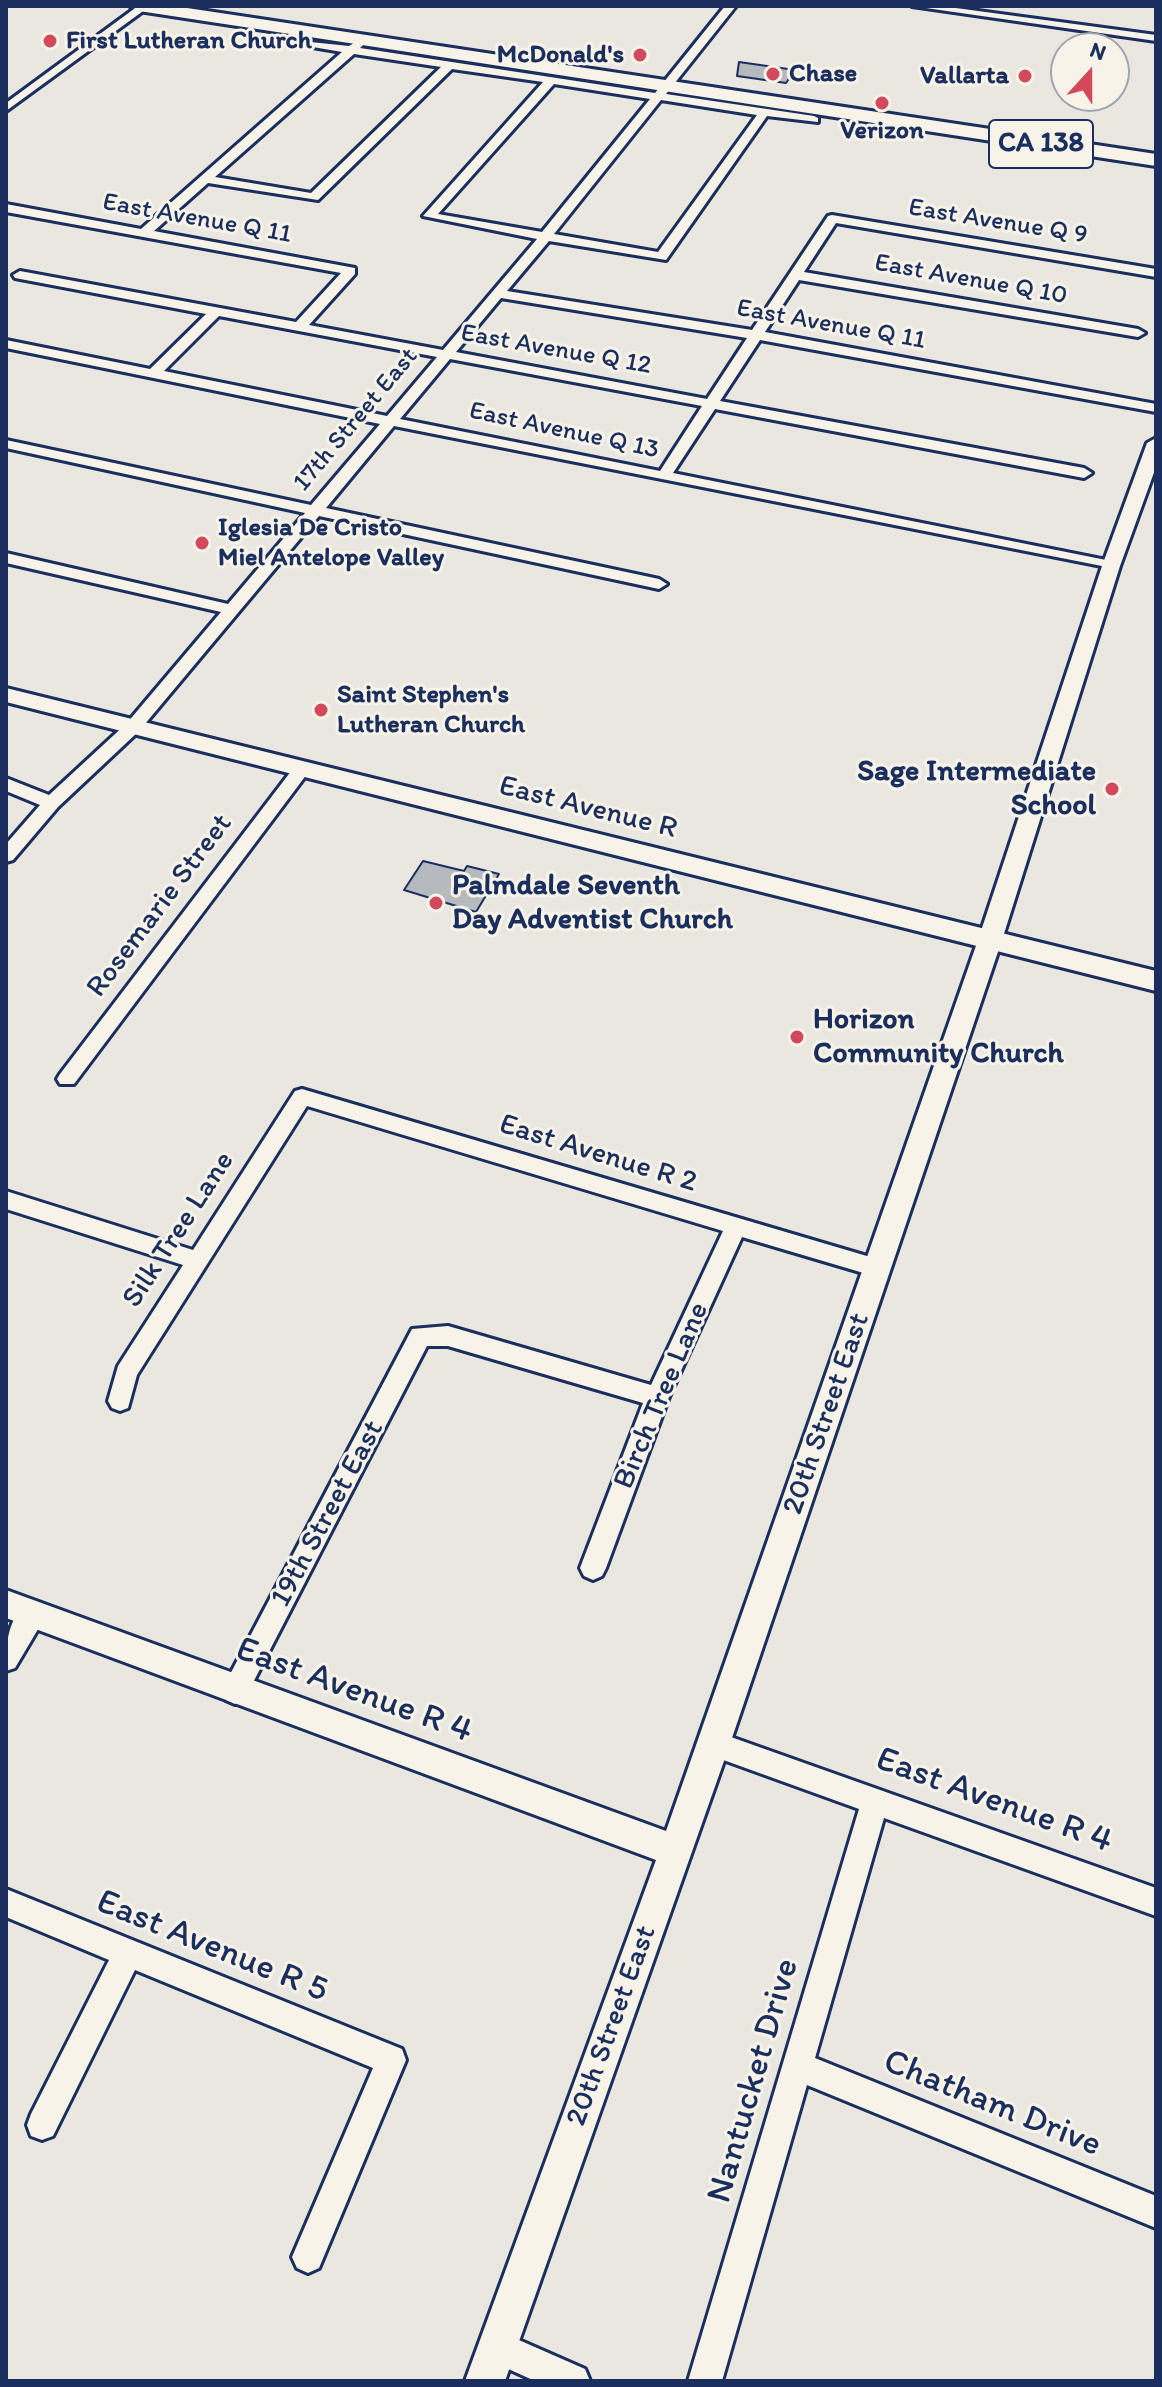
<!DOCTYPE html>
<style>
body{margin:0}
#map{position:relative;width:1162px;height:2387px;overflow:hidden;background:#eae7e0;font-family:Itim,sans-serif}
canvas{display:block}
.frame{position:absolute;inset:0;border:8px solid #1b2f5e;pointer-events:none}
.north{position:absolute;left:1050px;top:32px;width:80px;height:80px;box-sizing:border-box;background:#f7f3e8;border:2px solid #9fa5b1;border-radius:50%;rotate:21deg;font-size:22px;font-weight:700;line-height:32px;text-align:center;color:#1b2f5e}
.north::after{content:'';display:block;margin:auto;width:28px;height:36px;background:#d1495b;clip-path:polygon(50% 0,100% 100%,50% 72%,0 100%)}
</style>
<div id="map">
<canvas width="1162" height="2387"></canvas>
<div class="frame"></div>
<div class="north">N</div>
</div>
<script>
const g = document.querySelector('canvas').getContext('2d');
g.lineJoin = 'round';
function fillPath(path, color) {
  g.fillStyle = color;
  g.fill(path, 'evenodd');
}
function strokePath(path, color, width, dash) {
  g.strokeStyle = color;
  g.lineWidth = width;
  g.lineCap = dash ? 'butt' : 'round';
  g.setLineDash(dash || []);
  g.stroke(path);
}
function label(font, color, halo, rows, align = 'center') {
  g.font = font + ' Itim,sans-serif';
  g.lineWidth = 6;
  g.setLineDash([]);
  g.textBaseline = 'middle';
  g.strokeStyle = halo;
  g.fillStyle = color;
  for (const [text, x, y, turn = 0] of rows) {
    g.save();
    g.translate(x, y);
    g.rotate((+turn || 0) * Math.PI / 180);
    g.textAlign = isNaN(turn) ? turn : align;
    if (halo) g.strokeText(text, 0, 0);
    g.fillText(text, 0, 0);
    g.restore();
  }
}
const building = new Path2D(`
 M 739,62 L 795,70 L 786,83 L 737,76 Z
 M 423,861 L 464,871 L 467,866 L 499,874 L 476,912 L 404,890 Z`);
const minor = new Path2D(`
 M 138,6 L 150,6 L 6,111 L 6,103 Z
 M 725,6 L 736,6 L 666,94 L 814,116 L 818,118 L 818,122 L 767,116 L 666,260 L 549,241 L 507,291 L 752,330 L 828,216 L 832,215 L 1156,269 L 1156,277 L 836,223 L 804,272 L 1138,329 L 1145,333 L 1138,337 L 799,280 L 765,332 L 1156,404 L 1156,412 L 760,340 L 720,401 L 1084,468 L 1092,473 L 1084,478 L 715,409 L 673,473 L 1111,561 L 1119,566 L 1117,569 L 394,426 L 326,508 L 659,579 L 667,584 L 659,589 L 319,516 L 139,731 L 58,807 L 13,860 L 6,862 L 6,844 L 40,805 L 6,791 L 6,778 L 49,795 L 127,723 L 221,612 L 6,563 L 6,553 L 228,604 L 305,513 L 6,448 L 6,440 L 311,505 L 380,424 L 6,348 L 6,340 L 150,369 L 206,314 L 15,278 L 13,275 L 20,271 L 296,322 L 341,273 L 6,212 L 6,204 L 141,229 L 342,52 L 301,45 L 301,41 L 349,46 L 359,40 L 365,43 L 360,48 L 655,93 ZM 354,54 L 441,67 L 311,193 L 215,177 ZM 452,69 L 543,82 L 423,216 L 537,239 L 443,350 L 309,325 L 355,274 L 355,268 L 154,231 L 208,183 L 318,200 ZM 554,84 L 650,99 L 542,232 L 438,214 ZM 661,100 L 757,115 L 658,252 L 554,234 ZM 501,298 L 747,338 L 707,399 L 456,352 ZM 219,316 L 437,357 L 387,416 L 164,371 ZM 450,359 L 702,406 L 660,471 L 400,419 Z
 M 912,6 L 941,6 L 1156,35 L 1156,41 Z
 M 301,764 L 310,770 L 307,774 L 74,1084 L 60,1084 L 57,1079 L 60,1074 L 295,766 Z
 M 302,1089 L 877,1259 L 885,1262 L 888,1268 L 885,1274 L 877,1277 L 742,1237 L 669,1397 L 606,1568 L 602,1576 L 593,1580 L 584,1576 L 580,1568 L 643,1403 L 448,1346 L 427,1346 L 244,1700 L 235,1704 L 226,1700 L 222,1691 L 226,1682 L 412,1329 L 448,1326 L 651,1385 L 723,1231 L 307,1106 L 137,1375 L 128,1408 L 120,1411 L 112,1408 L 108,1401 L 118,1366 L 183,1265 L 6,1209 L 6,1191 L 193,1250 L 295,1091 Z
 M 34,1602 L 43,1606 L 47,1614 L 15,1668 L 6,1671 C 6,1646 6,1613 34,1602 Z
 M 714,1731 L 1156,1888 L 1156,1916 L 884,1818 L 815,2058 L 1156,2196 L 1156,2228 L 807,2085 L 722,2381 L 688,2381 L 859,1809 L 704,1753 L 700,1744 L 704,1735 Z
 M 6,1889 L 402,2049 L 406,2060 L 319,2268 L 308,2273 L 297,2268 L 292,2257 L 373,2068 L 135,1970 L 53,2136 L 42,2140 L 31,2136 L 27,2125 L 31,2114 L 109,1960 L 6,1917 Z
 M 496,2330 L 585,2369 L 590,2381 L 535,2381 L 484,2358 L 480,2346 L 484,2334 Z`);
const tertiary = new Path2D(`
 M 1156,438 L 1156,467 L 1120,566 L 1002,940 L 730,1744 L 505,2381 L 465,2381 L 656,1860 L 6,1618 L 6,1590 L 666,1831 L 978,940 L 1102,566 L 1147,443 Z`);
const secondary = new Path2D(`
 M 6,688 L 1156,971 L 1156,991 L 6,702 Z`);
const trunk = new Path2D(`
 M 130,6 L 174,6 L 1156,154 L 1156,166 L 139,11 Z`);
const markers = [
 [50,41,8,"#d1495b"],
 [640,55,8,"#d1495b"],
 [773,74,8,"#d1495b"],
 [1025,76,8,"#d1495b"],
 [882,103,8,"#d1495b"],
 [202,543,8,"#d1495b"],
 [321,710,8,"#d1495b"],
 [1112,789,8,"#d1495b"],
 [436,903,8,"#d1495b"],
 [797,1037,8,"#d1495b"]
];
const farPoinames = [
 ["First Lutheran Church",66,41],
 ["McDonald's",624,55,"right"],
 ["Chase",789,74],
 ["Vallarta",1009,76,"right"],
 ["Verizon",882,131,"center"],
 ["Iglesia De Cristo",218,528],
 ["Miel Antelope Valley",218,558],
 ["Saint Stephen's",337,695],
 ["Lutheran Church",337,725]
];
const farStreetnames = [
 ["East Avenue Q 11",197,219,10],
 ["East Avenue Q 9",998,222,9],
 ["East Avenue Q 10",971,280,10],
 ["East Avenue Q 11",831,325,10],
 ["East Avenue Q 12",556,350,10],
 ["17th Street East",356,420,-50],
 ["East Avenue Q 13",564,431,12]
];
const shields = [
 [1041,144,104]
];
const shieldNames = [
 ["CA 138",1041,144]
];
const poiNames = [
 ["Sage Intermediate",1096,772,"right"],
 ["School",1096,806,"right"],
 ["Palmdale Seventh",452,886],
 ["Day Adventist Church",452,920],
 ["Horizon",813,1020],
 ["Community Church",813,1054]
];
const streetNames = [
 ["East Avenue R",588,808,14],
 ["Rosemarie Street",160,906,-53],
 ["East Avenue R 2",598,1154,17],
 ["Silk Tree Lane",179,1230,-57],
 ["Birch Tree Lane",662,1396,-67],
 ["20th Street East",827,1414,-71],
 ["19th Street East",328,1514,-62],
 ["20th Street East",612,2026,-70]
];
const nearStreetnames = [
 ["East Avenue R 4",354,1691,20],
 ["East Avenue R 4",994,1801,20],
 ["East Avenue R 5",212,1947,22],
 ["Nantucket Drive",754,2081,-74],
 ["Chatham Drive",992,2104,22]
];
fillPath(building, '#b6babf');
strokePath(building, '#1b2f5e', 2);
strokePath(minor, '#1b2f5e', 6);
strokePath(tertiary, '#1b2f5e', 6);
strokePath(secondary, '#1b2f5e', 6);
strokePath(trunk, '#1b2f5e', 6);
fillPath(minor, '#f7f3e8');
fillPath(tertiary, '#f7f3e8');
fillPath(secondary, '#f7f3e8');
fillPath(trunk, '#f7f3e8');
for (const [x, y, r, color] of markers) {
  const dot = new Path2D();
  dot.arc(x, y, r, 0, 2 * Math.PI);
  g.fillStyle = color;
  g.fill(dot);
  strokePath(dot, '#f7f3e8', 3);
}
label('bold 26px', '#1b2f5e', '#f7f3e8', farPoinames, 'left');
label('26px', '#1b2f5e', '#f7f3e8', farStreetnames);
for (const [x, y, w] of shields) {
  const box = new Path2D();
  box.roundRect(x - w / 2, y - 24, w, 48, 6);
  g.fillStyle = '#f7f3e8';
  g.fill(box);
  strokePath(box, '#1b2f5e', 2);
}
label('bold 28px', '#1b2f5e', null, shieldNames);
label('bold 30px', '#1b2f5e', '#f7f3e8', poiNames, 'left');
label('30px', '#1b2f5e', '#f7f3e8', streetNames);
label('36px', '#1b2f5e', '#f7f3e8', nearStreetnames);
</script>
